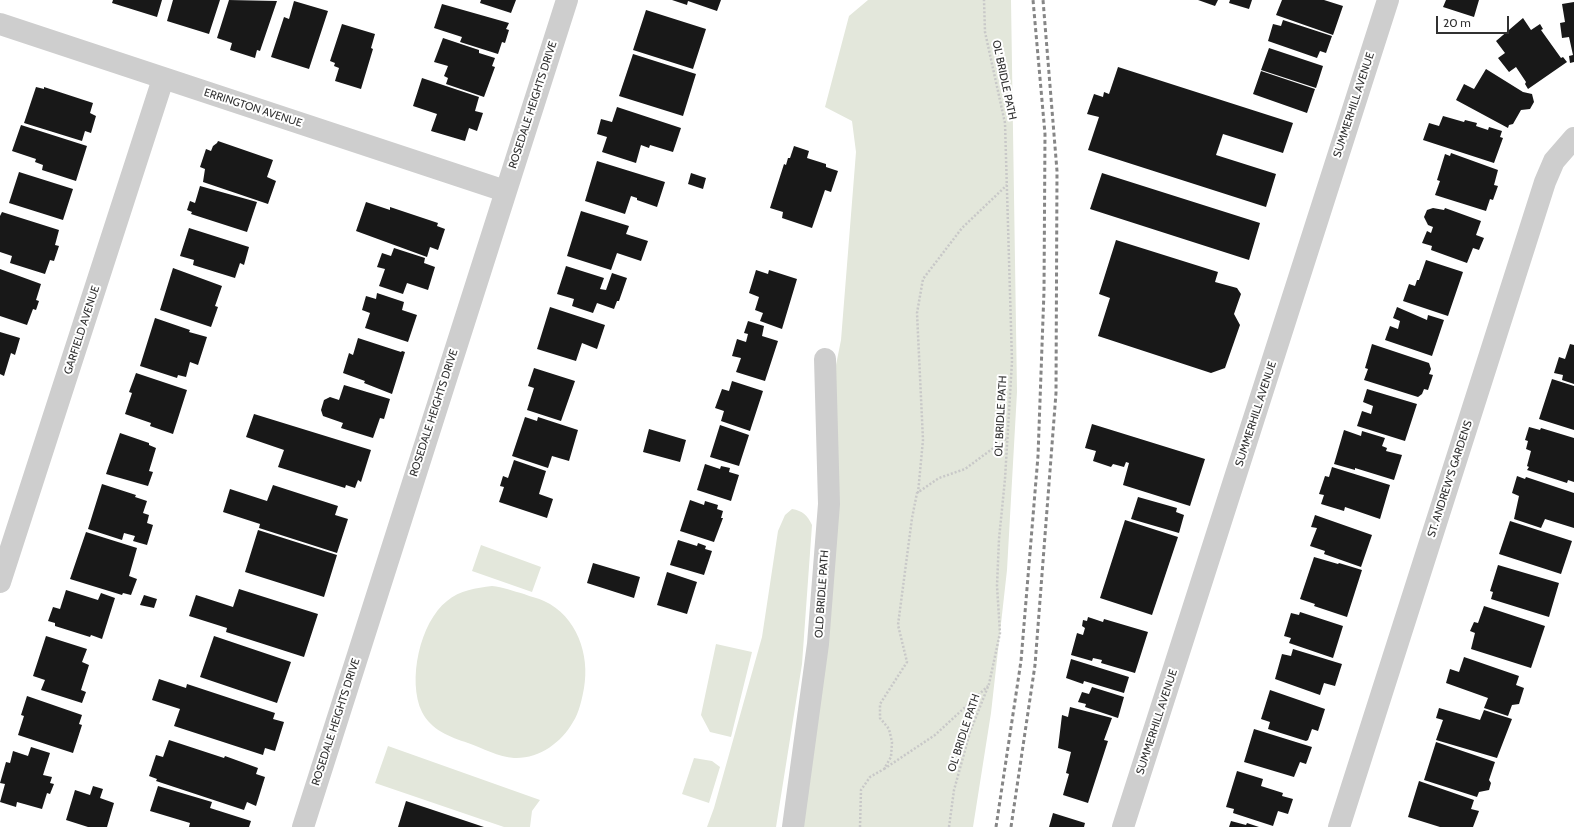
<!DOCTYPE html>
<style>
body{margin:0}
#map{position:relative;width:1574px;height:827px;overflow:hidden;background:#fff;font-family:Cabin,sans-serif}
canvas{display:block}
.scale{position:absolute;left:1436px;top:16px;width:73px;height:18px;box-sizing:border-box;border:2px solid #313131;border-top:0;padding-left:5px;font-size:12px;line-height:14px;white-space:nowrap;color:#313131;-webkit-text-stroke:3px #fff;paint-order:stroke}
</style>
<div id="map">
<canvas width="1574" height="827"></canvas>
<div class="scale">20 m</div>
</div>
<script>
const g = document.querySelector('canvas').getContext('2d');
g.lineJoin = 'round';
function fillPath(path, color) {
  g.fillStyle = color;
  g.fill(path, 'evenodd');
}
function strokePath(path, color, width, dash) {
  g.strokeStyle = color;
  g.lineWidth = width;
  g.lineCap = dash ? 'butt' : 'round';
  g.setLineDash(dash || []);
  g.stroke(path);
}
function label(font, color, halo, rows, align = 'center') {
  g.font = font + ' Cabin,sans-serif';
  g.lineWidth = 4;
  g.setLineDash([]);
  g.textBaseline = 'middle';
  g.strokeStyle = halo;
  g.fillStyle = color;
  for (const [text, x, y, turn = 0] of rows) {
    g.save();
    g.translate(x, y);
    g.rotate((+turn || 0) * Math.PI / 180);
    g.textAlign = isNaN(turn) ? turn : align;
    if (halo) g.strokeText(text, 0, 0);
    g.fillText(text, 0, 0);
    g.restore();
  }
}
const green = new Path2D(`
 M 868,0 L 1011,0 L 1017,392 L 1007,570 L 991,713 L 973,827 L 802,827 L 834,375 L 841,340 L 856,152 L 852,121 L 825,107 L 849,16 Z
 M 792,509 C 803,511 807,515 812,525 L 802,664 L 776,827 L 707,827 L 714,808 L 762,637 L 778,531 L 785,515 Z
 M 481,545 L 541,567 L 532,592 L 472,571 Z
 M 492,586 C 503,587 513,591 524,594 C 531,597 538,598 544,601 C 577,616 590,655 584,688 C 582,699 579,713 573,722 C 561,743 539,759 514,758 C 499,757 482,748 468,743 C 450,737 431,730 422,712 C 407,681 420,622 447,601 C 460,590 476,588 492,586 Z
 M 716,644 L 752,652 L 731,737 L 710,732 L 701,715 Z
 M 388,746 L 540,800 L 532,811 L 530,827 L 504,827 L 375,783 Z
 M 694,758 L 712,761 L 720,767 L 709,803 L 682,794 Z`);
const building = new Path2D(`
 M 113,0 L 162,0 L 157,17 L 112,3 Z
 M 173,0 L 220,0 L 209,34 L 167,21 Z
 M 229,0 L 277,1 L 260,51 L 257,50 L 255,58 L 230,50 L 232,43 L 217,38 Z
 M 481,0 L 516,0 L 511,13 L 480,3 Z
 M 672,0 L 721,0 L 717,11 L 688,1 L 687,5 Z
 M 1198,0 L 1218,0 L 1215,6 Z
 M 1230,0 L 1252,0 L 1249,9 L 1229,3 Z
 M 1282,0 L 1324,0 L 1343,6 L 1333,35 L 1276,15 Z
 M 1446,0 L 1479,0 L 1474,17 L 1443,7 Z
 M 294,1 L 328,11 L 309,69 L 271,57 L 284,17 L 289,19 Z
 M 1574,2 L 1574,62 L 1570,63 L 1569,56 L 1573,55 L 1569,37 L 1562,38 L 1560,23 L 1565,22 L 1562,4 Z
 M 442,4 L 509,23 L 506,29 L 509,30 L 505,43 L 502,42 L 498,54 L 460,42 L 462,37 L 434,28 Z
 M 646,10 L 706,29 L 693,69 L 633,50 Z
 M 1523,18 L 1531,30 L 1540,24 L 1543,29 L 1541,30 L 1561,58 L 1563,57 L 1567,62 L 1528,89 L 1525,84 L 1526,82 L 1516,67 L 1509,72 L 1498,58 L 1505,53 L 1496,41 Z
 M 1283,20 L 1332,36 L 1326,53 L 1320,51 L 1317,58 L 1268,41 L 1273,24 L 1281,26 Z
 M 342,24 L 375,34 L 371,48 L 373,49 L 361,89 L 335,81 L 339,68 L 334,66 L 335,63 L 330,61 Z
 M 443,38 L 479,50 L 479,53 L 495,58 L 492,66 L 495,67 L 484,97 L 446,84 L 448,78 L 444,76 L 448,66 L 434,62 Z
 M 1269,48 L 1323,66 L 1316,88 L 1261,70 Z
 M 633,54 L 696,74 L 683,116 L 619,96 Z
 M 1118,67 L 1293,123 L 1283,153 L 1223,134 L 1216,155 L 1276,174 L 1266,207 L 1088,150 L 1099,117 L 1087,114 L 1094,94 L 1103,97 L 1104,92 L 1109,94 Z
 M 1486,69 L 1523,92 L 1532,94 L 1534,102 L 1530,109 L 1521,110 L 1513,124 L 1509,125 L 1508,128 L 1456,100 L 1464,84 L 1474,89 Z
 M 1261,71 L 1315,89 L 1307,113 L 1253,94 Z
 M 422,78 L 479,97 L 475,111 L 483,113 L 477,131 L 469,128 L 465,141 L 431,131 L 437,114 L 413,106 Z
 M 36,87 L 44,89 L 44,87 L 93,103 L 90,113 L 96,116 L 91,133 L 85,131 L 82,141 L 24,123 Z
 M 617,107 L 681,128 L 673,152 L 650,145 L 649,148 L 641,145 L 636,163 L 602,152 L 607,137 L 597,134 L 601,119 L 612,122 Z
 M 1443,116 L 1464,122 L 1465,120 L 1477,123 L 1476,126 L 1488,130 L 1489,127 L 1502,131 L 1500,137 L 1503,138 L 1494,163 L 1423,140 L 1429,123 L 1439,126 Z
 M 21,125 L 87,146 L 76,181 L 42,170 L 43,165 L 35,162 L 36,159 L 12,151 Z
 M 218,141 L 273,160 L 267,177 L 276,181 L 268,204 L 203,182 L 205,169 L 200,167 L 206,149 L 211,151 L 213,146 L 217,143 Z
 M 794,146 L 809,151 L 807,158 L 826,164 L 826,167 L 838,171 L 831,192 L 825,190 L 812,228 L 782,218 L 783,212 L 770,208 L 784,164 L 786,165 L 788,158 L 790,158 Z
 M 1451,153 L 1498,170 L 1494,185 L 1498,186 L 1493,200 L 1490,199 L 1486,211 L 1435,195 L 1440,181 L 1437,180 L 1445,154 L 1450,156 Z
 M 597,161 L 665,182 L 657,207 L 637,200 L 637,198 L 631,196 L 625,214 L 585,201 Z
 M 19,172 L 73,189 L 63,220 L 9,203 Z
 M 691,173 L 706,178 L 703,189 L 688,184 Z
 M 1102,173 L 1260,223 L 1249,260 L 1090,209 Z
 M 200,186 L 257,202 L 247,232 L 191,214 L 192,212 L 187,210 L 190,201 L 195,203 Z
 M 366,202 L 390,210 L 390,207 L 438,223 L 437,226 L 445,229 L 438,250 L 430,247 L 427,257 L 356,231 Z
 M 1433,208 L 1444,210 L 1445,208 L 1481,221 L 1476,235 L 1484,238 L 1479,250 L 1473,248 L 1467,263 L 1431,250 L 1432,246 L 1422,243 L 1427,231 L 1431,233 L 1433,227 L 1428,225 L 1424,217 L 1427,210 Z
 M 581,211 L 629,226 L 626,234 L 648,241 L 641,261 L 617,253 L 611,270 L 567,256 Z
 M 2,212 L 59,230 L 55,245 L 59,246 L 54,261 L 50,260 L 45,274 L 10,263 L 12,256 L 0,252 L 0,216 Z
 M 189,228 L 249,247 L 244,265 L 240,263 L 235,278 L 193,265 L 194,260 L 180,256 Z
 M 1116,240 L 1218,272 L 1215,282 L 1237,288 L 1241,294 L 1234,314 L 1240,325 L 1225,368 L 1211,373 L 1098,336 L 1110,298 L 1099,294 Z
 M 394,248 L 425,258 L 424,263 L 435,267 L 428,290 L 407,283 L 403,294 L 379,286 L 385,269 L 377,267 L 382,253 L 391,256 Z
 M 1426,260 L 1463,272 L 1448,316 L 1403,301 L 1409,284 L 1415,286 L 1417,280 L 1419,280 Z
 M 566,266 L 604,278 L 600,289 L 606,290 L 612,273 L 627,278 L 619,301 L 617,301 L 614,309 L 597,303 L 593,313 L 572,306 L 574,299 L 557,294 Z
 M 173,268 L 222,286 L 215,306 L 218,307 L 211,327 L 160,310 Z
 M 0,269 L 41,284 L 36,300 L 39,301 L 36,310 L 33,309 L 27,325 L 0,316 Z
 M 756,270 L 768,274 L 769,270 L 797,279 L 782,329 L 760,321 L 763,313 L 755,310 L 759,297 L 749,293 Z
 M 377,293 L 404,302 L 402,310 L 417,315 L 408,342 L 365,328 L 370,313 L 362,310 L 366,296 L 376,299 Z
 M 550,307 L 605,325 L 597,349 L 582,343 L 576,361 L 537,349 Z
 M 1397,307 L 1427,320 L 1428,315 L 1444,320 L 1432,356 L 1385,340 L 1390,326 L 1398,329 L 1400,321 L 1393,318 Z
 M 155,318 L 190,330 L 189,332 L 207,337 L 198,365 L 190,362 L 186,377 L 178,375 L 177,378 L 140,366 Z
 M 748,321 L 764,326 L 762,336 L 778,341 L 765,381 L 736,372 L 741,358 L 732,356 L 737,339 L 746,342 L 748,334 L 744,333 Z
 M 0,332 L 20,338 L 15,355 L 11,353 L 4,376 L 0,374 Z
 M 358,338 L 401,352 L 402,351 L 405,352 L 392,394 L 364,383 L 365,381 L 343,373 L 349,353 L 353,355 Z
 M 1372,344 L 1429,363 L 1431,369 L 1429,374 L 1433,375 L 1428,390 L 1424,389 L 1422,394 L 1418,397 L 1364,380 L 1368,369 L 1365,368 Z
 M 1570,344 L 1574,345 L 1574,384 L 1562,380 L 1563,375 L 1554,373 L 1559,357 L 1565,359 Z
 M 534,368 L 575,381 L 561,421 L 527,410 L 534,388 L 528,386 Z
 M 136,373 L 187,390 L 173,434 L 150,426 L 151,423 L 125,414 L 132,393 L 129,392 Z
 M 1552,379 L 1574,386 L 1574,430 L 1539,419 Z
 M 732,381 L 763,391 L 750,431 L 721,421 L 724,411 L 715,408 L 722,389 L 729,391 Z
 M 344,385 L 390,399 L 384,419 L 380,418 L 373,438 L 341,428 L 343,423 L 323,416 L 321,410 L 324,400 L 330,397 L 339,400 Z
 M 1367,389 L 1417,404 L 1405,441 L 1357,426 L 1362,411 L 1371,414 L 1373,406 L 1363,402 Z
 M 254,414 L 371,450 L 361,482 L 358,480 L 355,488 L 346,485 L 345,488 L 278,467 L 284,450 L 246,437 Z
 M 525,417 L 537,421 L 538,417 L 578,430 L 569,461 L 552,456 L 548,468 L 512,456 Z
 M 1092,424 L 1205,459 L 1190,506 L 1123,485 L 1129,463 L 1126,462 L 1124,467 L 1113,464 L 1111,467 L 1093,461 L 1096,451 L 1085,448 Z
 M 720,425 L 749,435 L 739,466 L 710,457 Z
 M 1529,427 L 1540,430 L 1541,428 L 1574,438 L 1574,482 L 1568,480 L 1567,483 L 1527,470 L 1529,467 L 1527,466 L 1531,451 L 1526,449 L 1528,441 L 1525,440 Z
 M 649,429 L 686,440 L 680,462 L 643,452 Z
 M 1344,430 L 1361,436 L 1362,431 L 1385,438 L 1382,446 L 1387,448 L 1386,451 L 1402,455 L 1394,480 L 1355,468 L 1355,470 L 1334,464 Z
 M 120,433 L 149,443 L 149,445 L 156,448 L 149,471 L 153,472 L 148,486 L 106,474 Z
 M 514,460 L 546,471 L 539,494 L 553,499 L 547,518 L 499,502 L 504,487 L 500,486 L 503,476 L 508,478 Z
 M 705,464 L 720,469 L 721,466 L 730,468 L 729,472 L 739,475 L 731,501 L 697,490 Z
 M 1332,467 L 1390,485 L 1380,519 L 1345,507 L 1344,511 L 1321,504 L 1324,495 L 1319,494 L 1325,476 L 1329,477 Z
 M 1517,476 L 1525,479 L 1526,477 L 1574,493 L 1574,528 L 1545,519 L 1541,528 L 1514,519 L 1519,496 L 1512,493 Z
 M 102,484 L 136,495 L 135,497 L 147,501 L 143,513 L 149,515 L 147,523 L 153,525 L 147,545 L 133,541 L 135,536 L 124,533 L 122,540 L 88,529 Z
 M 273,485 L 338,506 L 335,515 L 348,519 L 337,553 L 259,528 L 260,524 L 223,512 L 230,489 L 267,501 Z
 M 1138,497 L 1177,508 L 1176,512 L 1184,515 L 1179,533 L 1131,519 Z
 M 690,500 L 704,505 L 705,501 L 718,505 L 717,509 L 723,511 L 721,518 L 723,518 L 714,542 L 680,531 Z
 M 1315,515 L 1372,535 L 1361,567 L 1324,554 L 1325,551 L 1310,546 L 1317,528 L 1311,527 Z
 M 1125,520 L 1178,537 L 1152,615 L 1100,598 Z
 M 1510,521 L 1572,541 L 1561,574 L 1499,554 Z
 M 258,530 L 337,555 L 324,597 L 245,572 Z
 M 86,532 L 137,548 L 129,576 L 137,579 L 131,595 L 123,593 L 122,595 L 70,579 Z
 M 678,540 L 697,546 L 698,543 L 706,546 L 705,549 L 712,551 L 704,575 L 670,565 Z
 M 1314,557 L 1338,564 L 1339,563 L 1362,570 L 1347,617 L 1314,606 L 1315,604 L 1300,599 Z
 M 593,563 L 640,577 L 634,598 L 587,583 Z
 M 1498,565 L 1559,583 L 1549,617 L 1491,599 L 1493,592 L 1490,591 Z
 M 667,572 L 697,582 L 687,614 L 657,605 Z
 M 239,589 L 318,614 L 304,657 L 226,632 L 227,628 L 189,616 L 196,595 L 233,607 Z
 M 66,590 L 98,600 L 101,593 L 115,598 L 102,639 L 91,635 L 90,637 L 55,626 L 55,623 L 48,621 L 53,607 L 60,609 Z
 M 144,595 L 157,599 L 154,608 L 140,605 Z
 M 1484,606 L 1545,626 L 1531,668 L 1471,649 L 1475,633 L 1470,631 L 1474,622 L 1478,623 Z
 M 1300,612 L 1343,626 L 1333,658 L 1289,643 L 1291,638 L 1284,636 L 1291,613 L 1299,615 Z
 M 1088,617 L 1103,622 L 1104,619 L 1148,632 L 1135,673 L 1101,663 L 1102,660 L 1093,658 L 1092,661 L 1071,655 L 1077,633 L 1083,635 L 1085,628 L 1082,626 L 1083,620 L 1087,621 Z
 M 46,636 L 87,649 L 82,662 L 89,665 L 81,690 L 86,692 L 82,703 L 41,690 L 45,680 L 33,676 Z
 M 214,636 L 291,662 L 277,703 L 200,677 Z
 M 1293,649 L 1342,664 L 1335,686 L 1324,683 L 1320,695 L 1275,679 L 1282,654 L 1291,656 Z
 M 1464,657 L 1519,676 L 1516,685 L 1524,688 L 1519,704 L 1512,705 L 1508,716 L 1484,708 L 1488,698 L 1446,683 L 1450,669 L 1459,672 Z
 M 1071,659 L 1129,677 L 1124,693 L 1084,681 L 1083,684 L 1066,678 Z
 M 159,679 L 186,688 L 187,684 L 275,713 L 273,719 L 284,722 L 275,751 L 265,748 L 263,755 L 174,726 L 180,709 L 152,700 Z
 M 1092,687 L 1124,697 L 1118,718 L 1085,707 L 1086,704 L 1078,702 L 1082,692 L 1089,694 Z
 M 1270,690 L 1325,709 L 1318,731 L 1312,729 L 1308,740 L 1306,741 L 1268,729 L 1270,722 L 1261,719 Z
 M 27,696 L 82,715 L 79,724 L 82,725 L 73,753 L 18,735 L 24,716 L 21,715 Z
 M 1070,707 L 1112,718 L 1104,740 L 1108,741 L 1088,803 L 1063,795 L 1069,774 L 1066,773 L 1071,752 L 1058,748 L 1062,715 L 1068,717 Z
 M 1439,708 L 1480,720 L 1484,710 L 1512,719 L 1497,758 L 1436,740 L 1443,720 L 1436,718 Z
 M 1254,729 L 1312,747 L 1306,764 L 1300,762 L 1294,777 L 1244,762 Z
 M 169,740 L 224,758 L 225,756 L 258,768 L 256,774 L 265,777 L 256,806 L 247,802 L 244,810 L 156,781 L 157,779 L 149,776 L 156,755 L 163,757 Z
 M 1436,742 L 1495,762 L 1489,780 L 1491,783 L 1489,790 L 1479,792 L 1477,797 L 1424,780 Z
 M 31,747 L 50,753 L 43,775 L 52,777 L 50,783 L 54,784 L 50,794 L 47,793 L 42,809 L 17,802 L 16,807 L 0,802 L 5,784 L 0,783 L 6,762 L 10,763 L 13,751 L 28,756 Z
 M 1237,771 L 1263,779 L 1261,786 L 1283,793 L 1282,796 L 1293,799 L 1288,814 L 1278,811 L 1273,826 L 1233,813 L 1234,809 L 1226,807 Z
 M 1419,781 L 1474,800 L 1471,809 L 1479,811 L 1473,827 L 1440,827 L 1408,817 Z
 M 93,786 L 103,789 L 100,798 L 114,803 L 107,827 L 88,827 L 66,820 L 75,790 L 90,795 Z
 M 158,786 L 212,802 L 210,808 L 251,821 L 249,827 L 189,827 L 190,823 L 150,811 Z
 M 406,801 L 484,827 L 398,827 Z
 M 1053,813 L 1085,823 L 1084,827 L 1049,827 Z
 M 1231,821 L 1246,825 L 1247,823 L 1259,827 L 1229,827 Z`);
const path = new Path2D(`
 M 918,493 L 923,440 L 917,313 L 923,279 L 962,228 L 1007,185
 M 884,769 L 935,735 L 988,686
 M 860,827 L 861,790 L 870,777 L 884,769 L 891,757 L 892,742 L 889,729 L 880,718 L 880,704 L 907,662 L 898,625 L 912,518 L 917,493 L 939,478 L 965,469 L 1007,438
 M 949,827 L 954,790 L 970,732 L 989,684 L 1000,633 L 997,586 L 999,539 L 1005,479 L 1012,361 L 1005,123 L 985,32 L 984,0`);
const minor = new Path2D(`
 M 0,24 L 505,191
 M 0,582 L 163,79
 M 303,827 L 567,0
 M 793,827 L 818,644 L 829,504 L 825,359
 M 1123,827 L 1388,0
 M 1339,827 L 1545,182 L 1554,161 L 1574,138`);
const rail = new Path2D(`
 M 996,827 L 1021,661 L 1038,456 L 1044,291 L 1045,134 L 1033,0
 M 1011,827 L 1035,665 L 1056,393 L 1057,171 L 1043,0`);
const streetNames = [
 ["OL' BRIDLE PATH",1004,80,78],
 ["ROSEDALE HEIGHTS DRIVE",533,105,-72],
 ["SUMMERHILL AVENUE",1354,105,-72],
 ["ERRINGTON AVENUE",253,108,18],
 ["GARFIELD AVENUE",82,330,-72],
 ["ROSEDALE HEIGHTS DRIVE",434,413,-72],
 ["SUMMERHILL AVENUE",1256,414,-72],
 ["OL' BRIDLE PATH",1001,416,-87],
 ["ST. ANDREW'S GARDENS",1450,479,-72],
 ["OLD BRIDLE PATH",822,594,-86],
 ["ROSEDALE HEIGHTS DRIVE",336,722,-72],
 ["SUMMERHILL AVENUE",1157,722,-72],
 ["OL' BRIDLE PATH",964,733,-72]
];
fillPath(green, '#e3e7db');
fillPath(building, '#181818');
strokePath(path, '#c8c8c8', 2.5, [2, 2]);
strokePath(minor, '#cecece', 22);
strokePath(rail, '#868686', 3, [4, 3]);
label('11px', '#313131', '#fff', streetNames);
</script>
